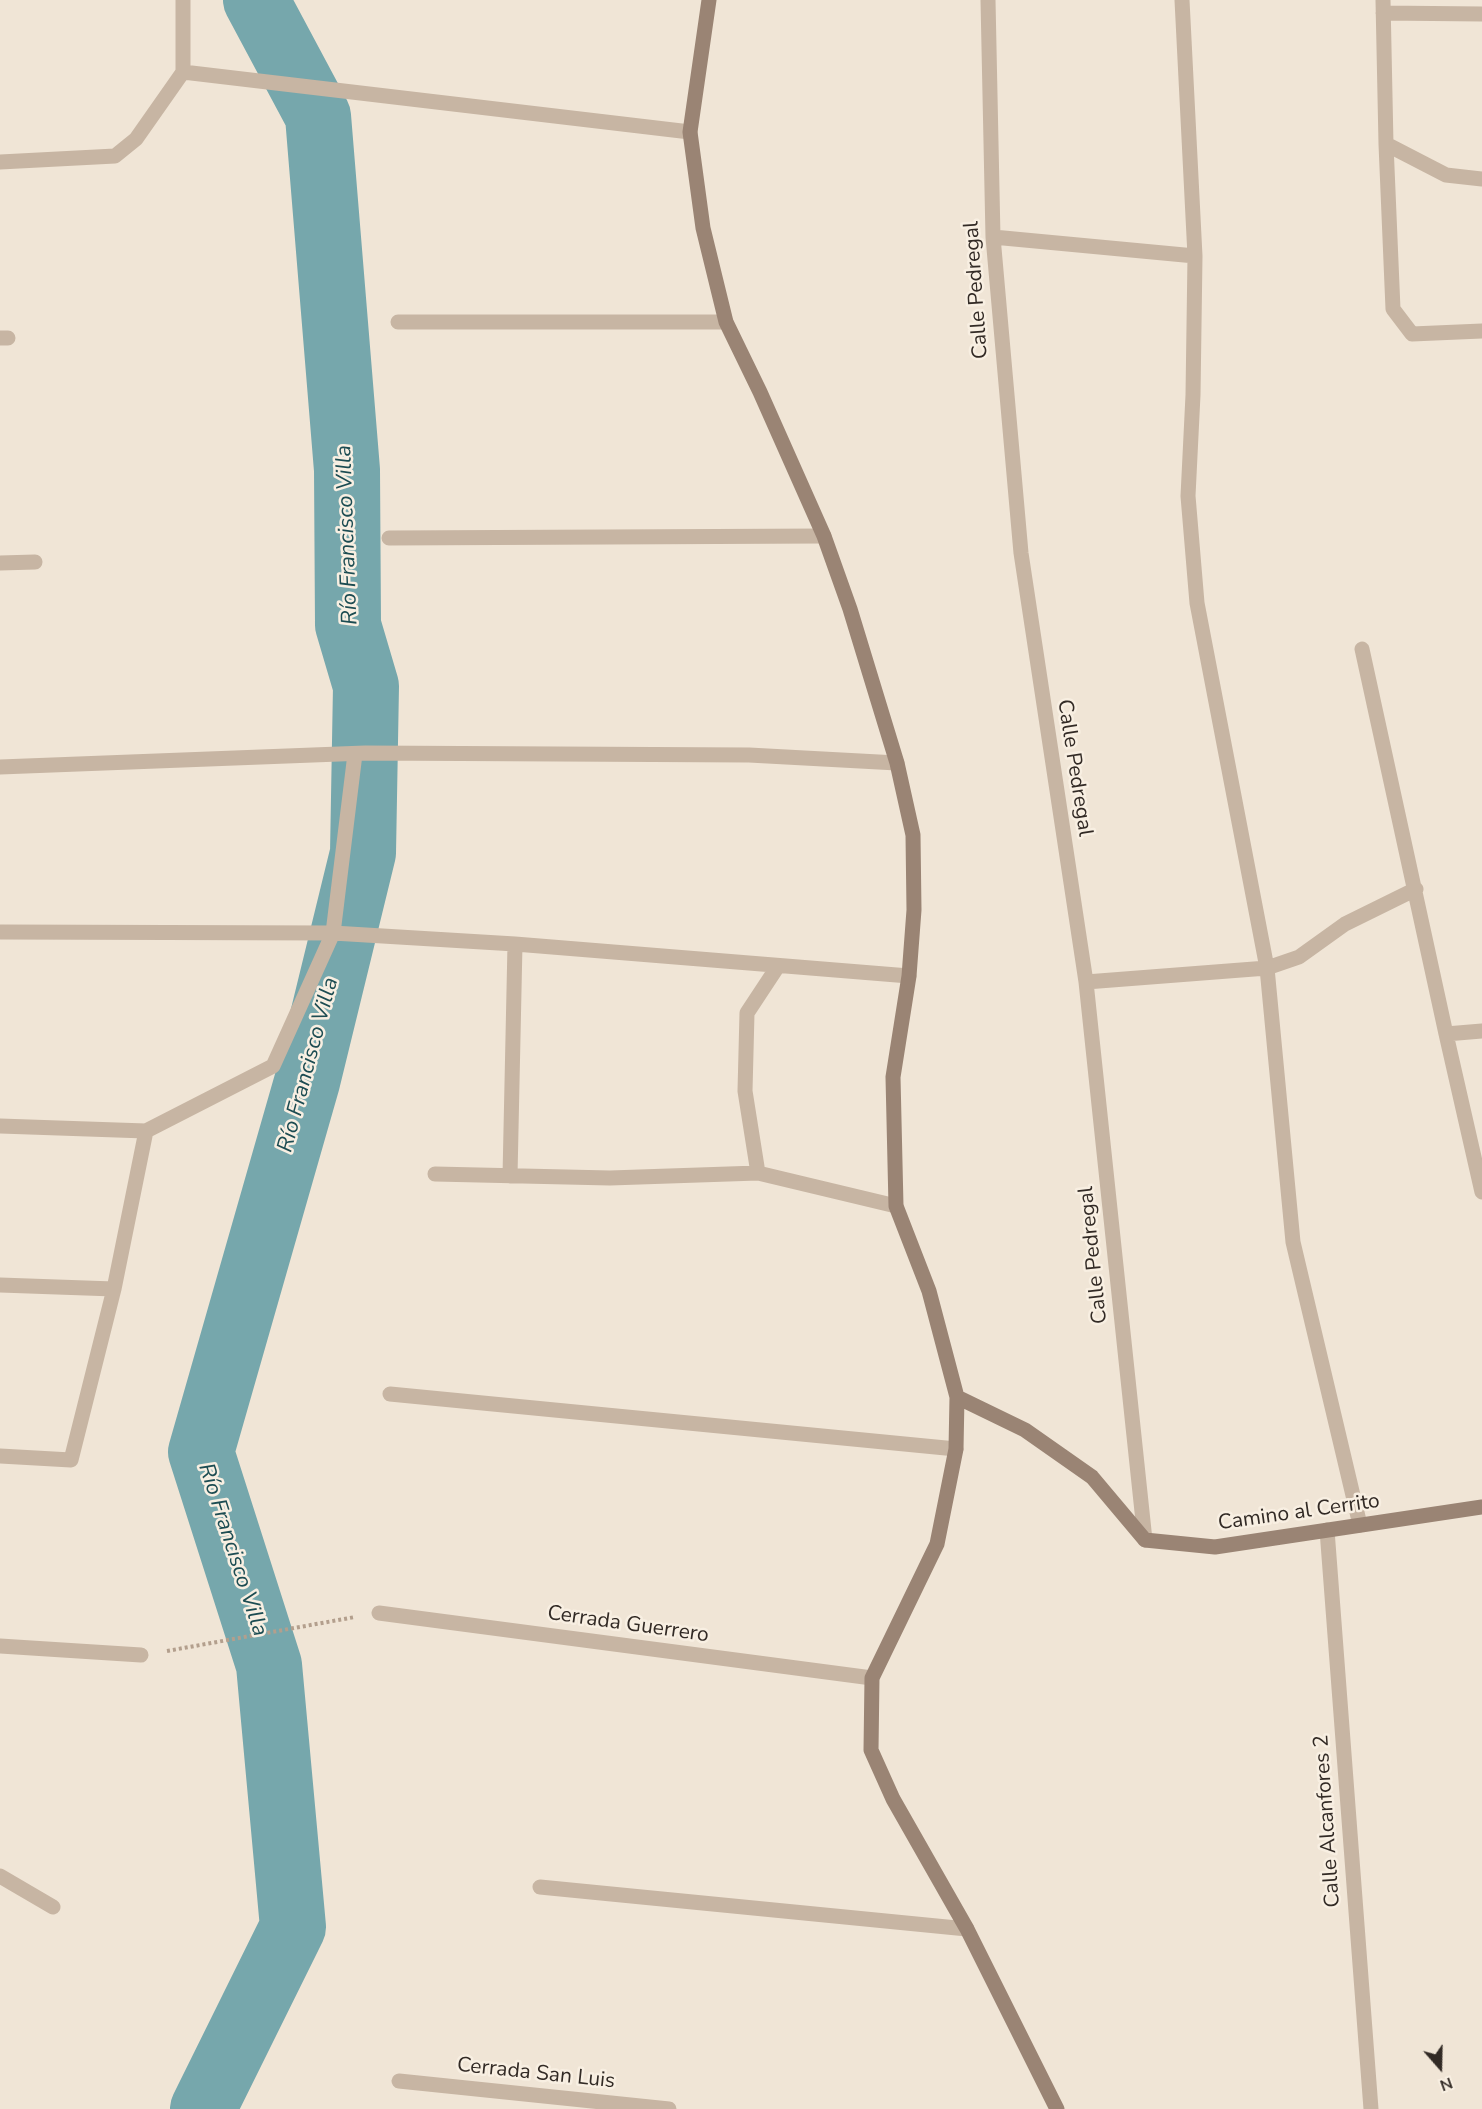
<!DOCTYPE html>
<meta charset="utf-8">
<style>
body{margin:0}
#map{position:relative;width:1482px;height:2109px;overflow:hidden;background:#f0e5d6;font-family:"Nunito Sans",sans-serif}
canvas{display:block}
.north{position:absolute;left:1410px;top:2037px;width:60px;height:60px;-webkit-text-stroke:4px #f8efe2;paint-order:stroke;rotate:160deg;font-size:16px;font-weight:700;line-height:24px;text-align:center;color:#322a25}
.north::after{content:'';display:block;margin:auto;width:21px;height:27px;background:#322a25;clip-path:polygon(50% 0,100% 100%,50% 72%,0 100%)}
</style>
<div id="map">
<canvas width="1482" height="2109"></canvas>
<div class="north">N</div>
</div>
<script>
const g = document.querySelector('canvas').getContext('2d');
g.lineJoin = 'round';
function strokePath(path, color, width, dash) {
  g.strokeStyle = color;
  g.lineWidth = width;
  g.lineCap = dash ? 'butt' : 'round';
  g.setLineDash(dash || []);
  g.stroke(path);
}
function label(font, color, halo, rows, align = 'center') {
  g.font = font + ' "Nunito Sans",sans-serif';
  g.lineWidth = 5;
  g.setLineDash([]);
  g.textBaseline = 'middle';
  g.strokeStyle = halo;
  g.fillStyle = color;
  for (const [text, x, y, turn = 0] of rows) {
    g.save();
    g.translate(x, y);
    g.rotate((+turn || 0) * Math.PI / 180);
    g.textAlign = isNaN(turn) ? turn : align;
    if (halo) g.strokeText(text, 0, 0);
    g.fillText(text, 0, 0);
    g.restore();
  }
}
const river = new Path2D(`
 M 203,2109 L 293,1927 L 269,1665 L 201,1452 L 307,1082 L 363,853 L 366,686 L 348,625 L 347,470 L 318,116 L 256,0`);
const path = new Path2D(`
 M 167,1651 L 355,1617`);
const street = new Path2D(`
 M 183,0 L 183,72
 M 988,0 L 993,237 L 1021,553 L 1086,982 L 1145,1540
 M 1182,0 L 1195,256 L 1193,395 L 1188,496 L 1197,603 L 1267,968 L 1293,1242 L 1360,1525
 M 1383,0 L 1386,144 L 1393,309 L 1412,334 L 1482,331
 M 1383,13 L 1482,14
 M 1386,144 L 1446,175 L 1482,179
 M 0,162 L 115,156 L 136,139 L 183,72 L 690,132
 M 993,237 L 1195,256
 M 398,322 L 726,322
 M 0,338 L 8,338
 M 389,538 L 824,536
 M 0,563 L 35,562
 M 1362,649 L 1446,1034 L 1482,1192
 M 0,767 L 365,753 L 749,755 L 897,763
 M 0,932 L 333,933 L 515,944 L 909,976
 M 1086,982 L 1267,968 L 1299,957 L 1345,924 L 1416,889
 M 1446,1034 L 1482,1031
 M 0,1126 L 146,1131
 M 758,1173 L 745,1091 L 747,1013 L 778,966
 M 435,1174 L 610,1178 L 758,1173 L 896,1206
 M 510,1176 L 515,944
 M 0,1285 L 114,1289
 M 390,1394 L 956,1449
 M 0,1456 L 71,1460 L 114,1289 L 146,1131 L 273,1066 L 333,933 L 355,754
 M 1327,1530 L 1371,2109
 M 379,1613 L 872,1678
 M 0,1646 L 141,1655
 M 0,1876 L 53,1907
 M 540,1887 L 967,1929
 M 399,2081 L 669,2109`);
const secondary = new Path2D(`
 M 709,0 L 690,132 L 703,228 L 726,322 L 760,392 L 824,536 L 850,609 L 897,763 L 913,835 L 914,910 L 909,976 L 893,1077 L 896,1206 L 929,1291 L 957,1397 L 956,1449 L 937,1544 L 872,1678 L 871,1750 L 893,1799 L 967,1929 L 1057,2109
 M 957,1397 L 1025,1430 L 1092,1477 L 1145,1540 L 1215,1547 L 1482,1507`);
const streetNames = [
 ["Calle Pedregal",977,290,-94],
 ["Calle Pedregal",1074,768,81],
 ["Calle Pedregal",1094,1255,-96],
 ["Camino al Cerrito",1299,1513,-8],
 ["Cerrada Guerrero",628,1625,8],
 ["Calle Alcanfores 2",1328,1821,-94],
 ["Cerrada San Luis",536,2074,6]
];
const waterNames = [
 ["Río Francisco Villa",348,535,-92],
 ["Río Francisco Villa",309,1065,-75],
 ["Río Francisco Villa",232,1550,72]
];
strokePath(river, '#76a7ac', 66);
strokePath(path, '#b39f8d', 4, [3, 3]);
strokePath(street, '#c7b5a3', 15);
strokePath(secondary, '#9a8474', 15);
label('21px', '#322a25', '#f8efe2', streetNames);
label('italic 22px', '#1c4c52', '#f8efe2', waterNames);
</script>
